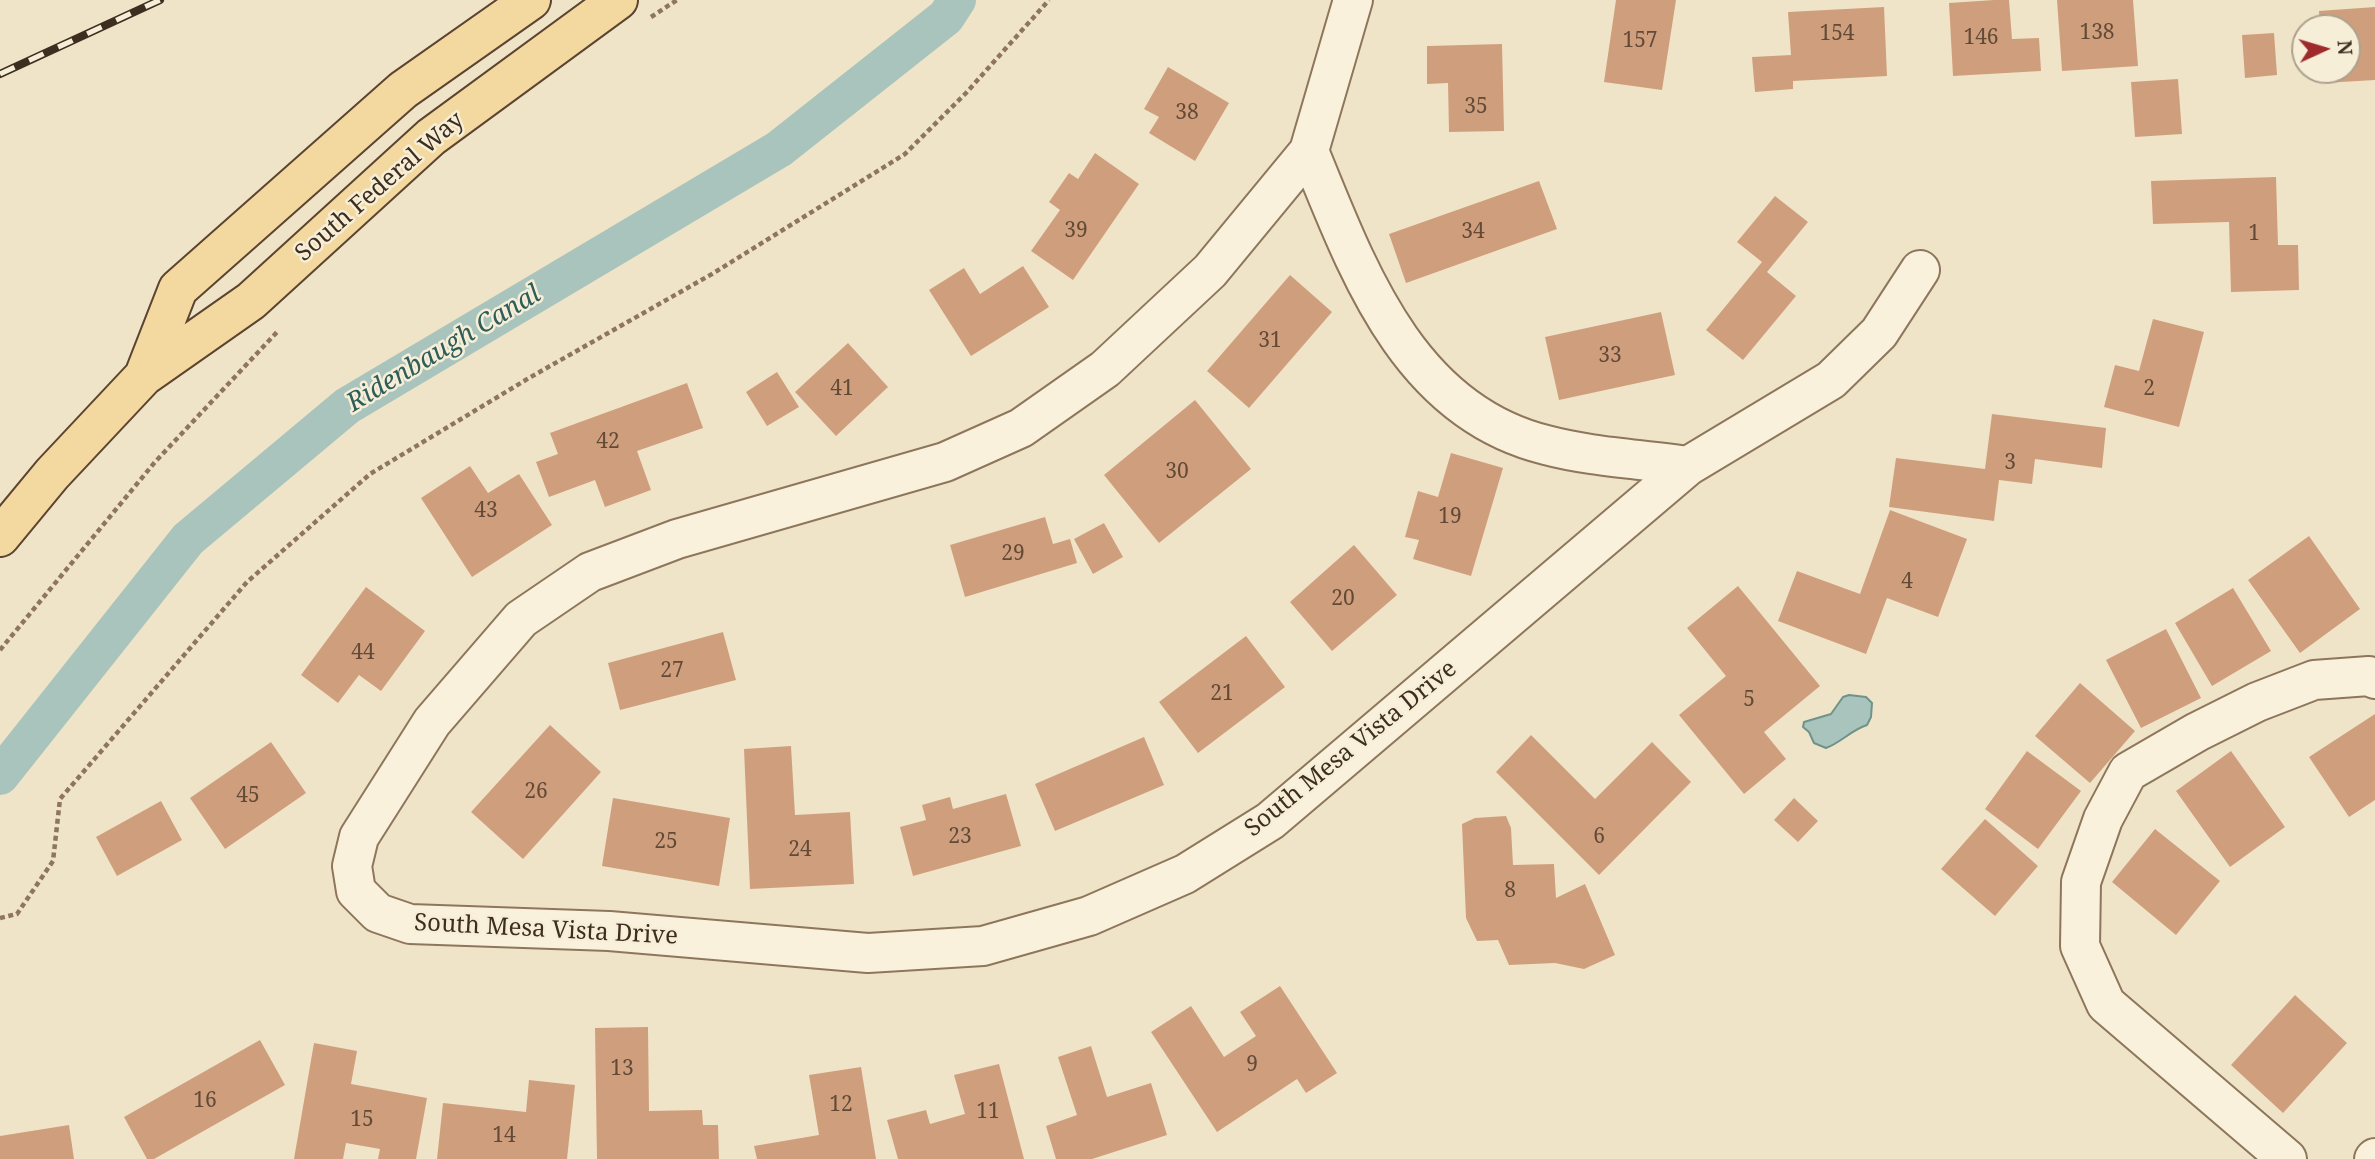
<!DOCTYPE html>
<style>
body{margin:0}
#map{position:relative;width:2375px;height:1159px;overflow:hidden;background:#f0e4c8;font-family:"Noto Serif",serif}
canvas{display:block}
.north{position:absolute;left:2291px;top:14px;width:70px;height:70px;box-sizing:border-box;background:#f7eed8;border:2px solid #ada18e;border-radius:50%;rotate:86deg;font-size:19px;font-weight:700;line-height:28px;text-align:center;color:#3d2e20}
.north::after{content:'';display:block;margin:auto;width:24px;height:32px;background:#9e2a2b;clip-path:polygon(50% 0,100% 100%,50% 72%,0 100%)}
</style>
<div id="map">
<canvas width="2375" height="1159"></canvas>
<div class="north">N</div>
</div>
<script>
const g = document.querySelector('canvas').getContext('2d');
g.lineJoin = 'round';
function fillPath(path, color) {
  g.fillStyle = color;
  g.fill(path, 'evenodd');
}
function strokePath(path, color, width, dash) {
  g.strokeStyle = color;
  g.lineWidth = width;
  g.lineCap = dash ? 'butt' : 'round';
  g.setLineDash(dash || []);
  g.stroke(path);
}
function label(font, color, halo, rows, align = 'center') {
  g.font = font + ' "Noto Serif",serif';
  g.lineWidth = 5;
  g.setLineDash([]);
  g.textBaseline = 'middle';
  g.strokeStyle = halo;
  g.fillStyle = color;
  for (const [text, x, y, turn = 0] of rows) {
    g.save();
    g.translate(x, y);
    g.rotate((+turn || 0) * Math.PI / 180);
    g.textAlign = isNaN(turn) ? turn : align;
    if (halo) g.strokeText(text, 0, 0);
    g.fillText(text, 0, 0);
    g.restore();
  }
}
const water = new Path2D(`
 M 1849,695 L 1866,697 L 1872,703 L 1871,717 L 1867,725 C 1851,730 1842,742 1826,748 L 1814,743 L 1809,732 L 1803,727 L 1804,722 L 1831,714 L 1843,697 Z`);
const canal = new Path2D(`
 M 0,776 L 188,539 L 347,406 L 779,149 L 946,17 L 957,0`);
const building = new Path2D(`
 M 1616,0 L 1676,0 L 1662,90 L 1604,82 Z
 M 1994,0 L 2009,0 L 2012,39 L 2039,38 L 2041,71 L 1953,76 L 1949,3 Z
 M 2057,0 L 2133,0 L 2138,66 L 2062,71 Z
 M 1884,7 L 1887,76 L 1793,81 L 1793,89 L 1755,92 L 1752,57 L 1791,55 L 1788,12 Z
 M 2375,7 L 2375,80 L 2324,83 L 2323,70 L 2347,70 L 2347,28 L 2320,28 L 2319,11 Z
 M 2274,33 L 2277,75 L 2245,78 L 2242,35 Z
 M 1502,44 L 1504,131 L 1449,132 L 1448,83 L 1427,84 L 1427,46 Z
 M 1168,67 L 1229,103 L 1195,161 L 1149,133 L 1159,117 L 1144,109 Z
 M 2178,79 L 2182,134 L 2135,137 L 2131,82 Z
 M 1095,153 L 1139,184 L 1073,280 L 1031,251 L 1060,210 L 1049,202 L 1069,173 L 1078,179 Z
 M 2276,177 L 2278,245 L 2298,245 L 2299,290 L 2231,292 L 2229,222 L 2153,224 L 2151,181 Z
 M 1539,181 L 1557,229 L 1406,283 L 1389,234 Z
 M 1775,196 L 1808,222 L 1767,272 L 1796,296 L 1743,360 L 1706,330 L 1762,262 L 1737,242 Z
 M 1023,266 L 1049,307 L 971,356 L 929,290 L 964,268 L 980,294 Z
 M 1290,275 L 1332,312 L 1249,408 L 1207,371 Z
 M 1661,312 L 1675,375 L 1559,400 L 1545,337 Z
 M 2153,319 L 2204,332 L 2179,427 L 2104,407 L 2115,365 L 2139,371 Z
 M 848,343 L 888,387 L 836,436 L 795,392 Z
 M 777,372 L 799,407 L 767,426 L 746,392 Z
 M 687,383 L 703,428 L 637,451 L 651,490 L 605,507 L 595,480 L 549,497 L 536,462 L 558,454 L 550,433 Z
 M 1195,400 L 1251,469 L 1159,543 L 1104,475 Z
 M 1992,414 L 2106,428 L 2102,468 L 2035,459 L 2032,484 L 1999,480 L 1994,521 L 1889,507 L 1896,458 L 1985,469 Z
 M 1451,453 L 1503,468 L 1471,576 L 1413,559 L 1419,540 L 1405,537 L 1418,491 L 1438,497 Z
 M 470,466 L 488,493 L 519,474 L 552,525 L 472,577 L 421,498 Z
 M 1890,510 L 1967,539 L 1938,617 L 1887,598 L 1866,654 L 1778,621 L 1797,571 L 1860,594 Z
 M 1045,517 L 1053,544 L 1070,539 L 1077,563 L 965,597 L 950,545 Z
 M 1104,523 L 1123,557 L 1093,574 L 1074,539 Z
 M 2309,536 L 2360,609 L 2300,653 L 2248,580 Z
 M 1354,545 L 1397,595 L 1332,651 L 1290,602 Z
 M 1738,586 L 1820,686 L 1764,732 L 1786,759 L 1744,794 L 1679,715 L 1726,676 L 1687,628 Z
 M 366,587 L 425,631 L 381,691 L 359,675 L 338,703 L 301,675 Z
 M 2233,588 L 2271,651 L 2212,686 L 2175,623 Z
 M 2166,629 L 2201,698 L 2141,728 L 2106,660 Z
 M 723,632 L 736,680 L 620,710 L 608,663 Z
 M 1246,636 L 1285,687 L 1198,753 L 1159,702 Z
 M 2080,683 L 2135,731 L 2090,783 L 2035,736 Z
 M 2375,714 L 2375,800 L 2349,817 L 2309,757 Z
 M 550,725 L 601,772 L 523,859 L 471,812 Z
 M 1531,735 L 1595,799 L 1652,742 L 1691,782 L 1599,875 L 1496,772 Z
 M 1144,737 L 1164,785 L 1055,831 L 1035,784 Z
 M 271,742 L 306,793 L 225,849 L 190,798 Z
 M 791,746 L 795,815 L 850,812 L 854,884 L 750,889 L 744,749 Z
 M 2027,751 L 2081,791 L 2038,849 L 1985,809 Z
 M 2231,751 L 2285,827 L 2230,867 L 2176,791 Z
 M 1006,794 L 1021,846 L 913,876 L 900,827 L 926,820 L 922,805 L 950,797 L 953,809 Z
 M 613,798 L 730,818 L 719,886 L 602,866 Z
 M 1794,798 L 1818,821 L 1798,842 L 1774,820 Z
 M 161,801 L 182,840 L 117,876 L 96,837 Z
 M 1506,816 L 1511,828 L 1513,865 L 1554,864 L 1556,898 L 1585,884 L 1615,955 L 1584,969 L 1555,963 L 1509,965 L 1498,940 L 1477,941 L 1466,918 L 1462,824 L 1475,818 Z
 M 1985,819 L 2038,866 L 1995,916 L 1941,869 Z
 M 2155,829 L 2220,881 L 2176,935 L 2112,882 Z
 M 1280,986 L 1337,1073 L 1306,1093 L 1297,1079 L 1217,1132 L 1151,1032 L 1191,1006 L 1224,1057 L 1256,1036 L 1240,1012 Z
 M 2295,995 L 2347,1043 L 2283,1113 L 2231,1065 Z
 M 648,1027 L 649,1111 L 702,1110 L 703,1125 L 718,1125 L 719,1159 L 597,1159 L 595,1028 Z
 M 260,1040 L 285,1085 L 154,1159 L 147,1159 L 124,1117 Z
 M 314,1043 L 357,1051 L 351,1084 L 427,1098 L 416,1159 L 378,1159 L 380,1149 L 346,1143 L 343,1159 L 294,1159 Z
 M 1091,1046 L 1107,1097 L 1151,1083 L 1167,1135 L 1092,1159 L 1056,1159 L 1046,1126 L 1077,1115 L 1058,1057 Z
 M 999,1064 L 1024,1159 L 898,1159 L 887,1120 L 926,1110 L 930,1124 L 965,1114 L 954,1075 Z
 M 861,1067 L 876,1159 L 757,1159 L 754,1146 L 819,1135 L 809,1075 Z
 M 529,1080 L 575,1085 L 567,1159 L 437,1159 L 443,1103 L 526,1112 Z
 M 69,1125 L 74,1159 L 0,1159 L 0,1136 Z`);
const path = new Path2D(`
 M 651,17 L 677,0
 M 0,650 L 155,462 L 278,331
 M 0,918 L 17,914 L 53,861 L 60,799 L 247,582 L 370,474 L 529,378 L 712,274 L 905,154 L 966,93 L 1049,0`);
const minor = new Path2D(`
 M 1353,0 L 1309,151 L 1210,271 L 1105,369 L 1021,428 L 945,462 L 677,539 L 590,572 L 521,619 L 432,722 L 359,837 L 352,866 L 356,891 L 378,913 L 410,924 L 609,931 L 868,953 L 983,946 L 1089,916 L 1185,874 L 1270,821 L 1688,466 L 1831,380 L 1879,333 L 1920,270
 M 1309,151 C 1357,268 1407,411 1546,445 C 1591,457 1641,459 1688,466
 M 2287,1159 L 2106,1004 L 2080,946 L 2081,882 L 2103,819 L 2128,772 L 2197,732 L 2257,702 L 2314,680 L 2369,676 L 2375,679
 M 2374,1159 L 2375,1158`);
const major = new Path2D(`
 M 144,376 L 178,289 L 403,90 L 531,0
 M 0,537 L 52,474 L 144,376 L 251,301 L 431,137 L 618,0`);
const rail = new Path2D(`
 M 0,74 L 160,0`);
const numberNames = [
 ["138",2097,33],
 ["154",1837,34],
 ["146",1981,38],
 ["157",1640,41],
 ["35",1476,107],
 ["38",1187,113],
 ["39",1076,231],
 ["34",1473,232],
 ["1",2254,234],
 ["31",1270,341],
 ["33",1610,356],
 ["41",842,389],
 ["2",2149,389],
 ["42",608,442],
 ["3",2010,463],
 ["30",1177,472],
 ["43",486,511],
 ["19",1450,517],
 ["29",1013,554],
 ["4",1907,582],
 ["20",1343,599],
 ["44",363,653],
 ["27",672,671],
 ["21",1222,694],
 ["5",1749,700],
 ["26",536,792],
 ["45",248,796],
 ["23",960,837],
 ["6",1599,837],
 ["25",666,842],
 ["24",800,850],
 ["8",1510,891],
 ["9",1252,1065],
 ["13",622,1069],
 ["16",205,1101],
 ["12",841,1105],
 ["11",988,1112],
 ["15",362,1120],
 ["14",504,1136]
];
const streetNames = [
 ["South Federal Way",380,187,-41],
 ["South Mesa Vista Drive",1351,749,-39],
 ["South Mesa Vista Drive",546,930,3]
];
const waterNames = [
 ["Ridenbaugh Canal",444,349,-31]
];
fillPath(water, '#a9c4bc');
strokePath(water, '#6f938a', 2);
strokePath(canal, '#a9c4bc', 38);
fillPath(building, '#cf9f7d');
strokePath(minor, '#8d765c', 42);
strokePath(major, '#5b4430', 42);
strokePath(path, '#8d765c', 4.5, [5, 3.5]);
strokePath(minor, '#faf1dc', 38);
strokePath(major, '#f3d9a0', 38);
strokePath(rail, '#3d2e20', 8);
strokePath(rail, '#f7eed8', 5, [16]);
label('21px', '#624a37', null, numberNames);
label('24px', '#3d2e20', '#f7eed8', streetNames);
label('italic 26px', '#2f5d5a', '#f7eed8', waterNames);
</script>
